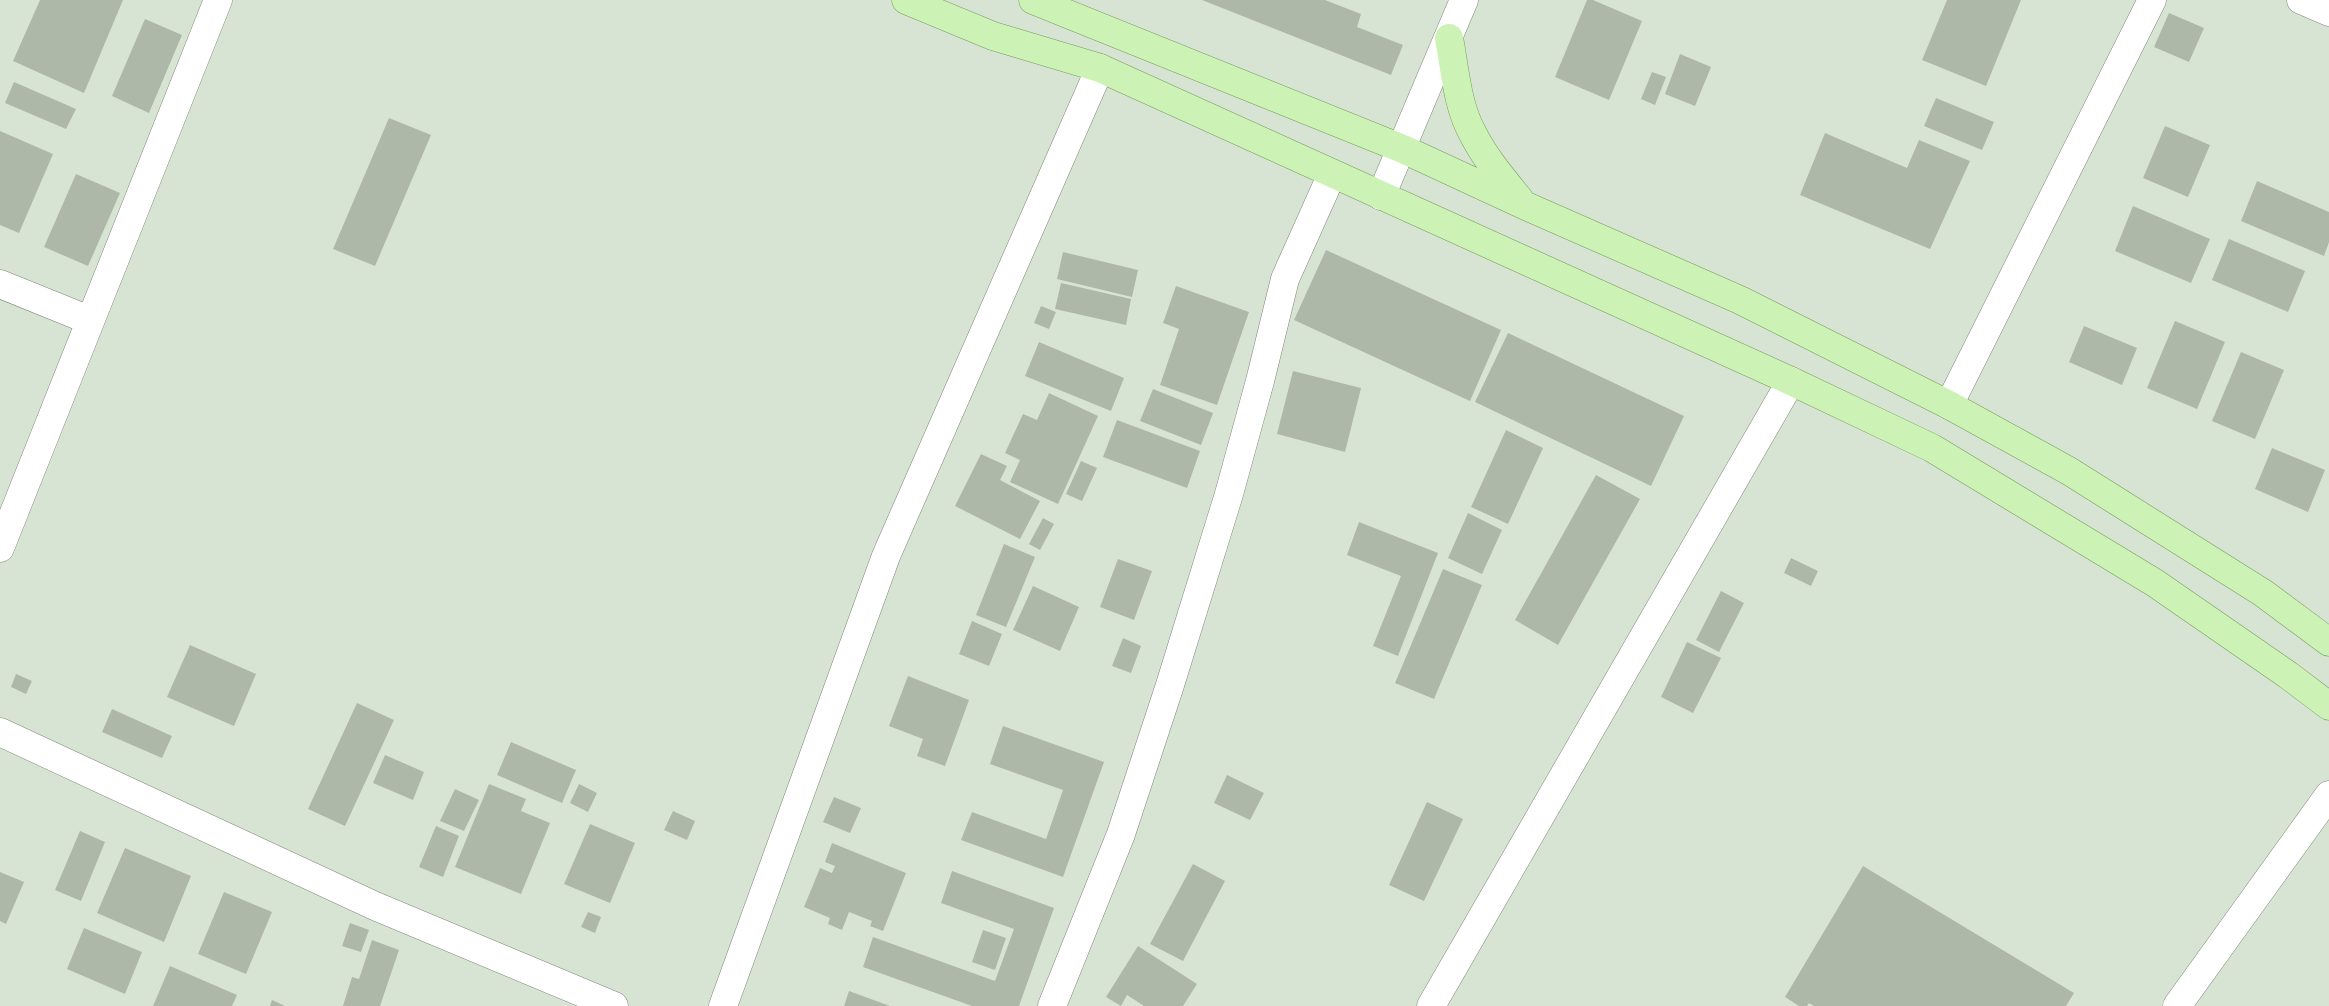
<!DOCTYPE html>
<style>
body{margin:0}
canvas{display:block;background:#d8e4d3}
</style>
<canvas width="2329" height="1006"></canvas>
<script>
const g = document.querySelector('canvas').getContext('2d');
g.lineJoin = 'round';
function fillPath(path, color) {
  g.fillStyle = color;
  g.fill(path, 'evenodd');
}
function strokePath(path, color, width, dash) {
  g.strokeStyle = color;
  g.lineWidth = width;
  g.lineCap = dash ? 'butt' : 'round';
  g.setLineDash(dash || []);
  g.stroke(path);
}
const building = new Path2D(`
 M 40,0 L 123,0 L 84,93 L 13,61 Z
 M 1202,0 L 1325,0 L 1361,14 L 1357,27 L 1403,45 L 1391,75 Z
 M 1587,0 L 1593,0 L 1642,21 L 1609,100 L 1555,77 Z
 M 1947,0 L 2021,0 L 1986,86 L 1922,60 Z
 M 2169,13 L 2204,28 L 2189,62 L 2154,47 Z
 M 145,19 L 182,35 L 149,113 L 112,96 Z
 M 1680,54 L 1711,67 L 1695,106 L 1665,94 Z
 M 1652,72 L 1666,77 L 1655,105 L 1641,99 Z
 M 14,82 L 76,109 L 66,129 L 5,103 Z
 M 1936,98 L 1994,122 L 1982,150 L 1924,126 Z
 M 389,118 L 431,135 L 375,266 L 333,249 Z
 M 2165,126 L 2210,145 L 2188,197 L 2143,178 Z
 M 0,131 L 53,154 L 19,233 L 0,225 Z
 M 1825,133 L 1907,168 L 1919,140 L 1970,161 L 1930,249 L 1800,195 Z
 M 76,174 L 120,193 L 88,266 L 44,247 Z
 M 2257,181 L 2329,212 L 2329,242 L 2324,256 L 2241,221 Z
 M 2133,206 L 2210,239 L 2191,283 L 2115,251 Z
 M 2229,239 L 2305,271 L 2288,312 L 2212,280 Z
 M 1326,250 L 1501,330 L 1470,401 L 1294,320 Z
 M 1063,252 L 1138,270 L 1132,297 L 1057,279 Z
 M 1061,283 L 1131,299 L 1126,325 L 1055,309 Z
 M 1176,286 L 1249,312 L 1217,405 L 1160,385 L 1179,329 L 1163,323 Z
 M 1041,306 L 1056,312 L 1049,329 L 1034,323 Z
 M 2175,321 L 2225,342 L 2197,409 L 2147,388 Z
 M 2084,326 L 2137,348 L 2122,385 L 2069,362 Z
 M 1508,333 L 1684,416 L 1651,486 L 1475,402 Z
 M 1039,342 L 1124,378 L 1111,411 L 1025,376 Z
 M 2241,352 L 2284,370 L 2255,439 L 2212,421 Z
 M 1293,371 L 1361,388 L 1345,452 L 1277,434 Z
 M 1153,389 L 1213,413 L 1201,445 L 1140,421 Z
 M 1049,393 L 1098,416 L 1058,504 L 1010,482 L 1020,460 L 1005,453 L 1023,414 L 1037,420 Z
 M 1117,420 L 1200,451 L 1187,488 L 1103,457 Z
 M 1506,430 L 1543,448 L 1508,524 L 1471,507 Z
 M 2272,448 L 2325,470 L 2308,512 L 2255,489 Z
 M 981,454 L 1007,466 L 1000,480 L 1040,501 L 1020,539 L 955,506 Z
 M 1081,461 L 1097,468 L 1082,501 L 1066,494 Z
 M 1596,475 L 1640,499 L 1558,645 L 1515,620 Z
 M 1468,513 L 1502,530 L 1482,574 L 1448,558 Z
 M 1043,518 L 1054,524 L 1040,550 L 1029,544 Z
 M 1359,522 L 1438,553 L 1398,656 L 1373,646 L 1401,576 L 1347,555 Z
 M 1004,544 L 1035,557 L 1006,627 L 976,615 Z
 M 1791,558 L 1818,571 L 1811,586 L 1784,573 Z
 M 1118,559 L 1152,571 L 1134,620 L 1100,607 Z
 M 1443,569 L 1482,585 L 1434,699 L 1395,683 Z
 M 1033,586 L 1079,607 L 1060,651 L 1013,630 Z
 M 1721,591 L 1744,603 L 1719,652 L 1696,640 Z
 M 972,621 L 1002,634 L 989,666 L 959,654 Z
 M 1123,638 L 1141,646 L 1131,673 L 1112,666 Z
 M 1687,642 L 1721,658 L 1693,713 L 1661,697 Z
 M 190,645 L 256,674 L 234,726 L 167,697 Z
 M 16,674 L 32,681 L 26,694 L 11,687 Z
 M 908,676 L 969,700 L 945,766 L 917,756 L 923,739 L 889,726 Z
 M 357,703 L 394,720 L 345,826 L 308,809 Z
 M 112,709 L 172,736 L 162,758 L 102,732 Z
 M 1003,726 L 1104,762 L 1063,877 L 961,840 L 972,812 L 1046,839 L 1063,790 L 990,764 Z
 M 511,742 L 576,770 L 562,803 L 497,775 Z
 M 385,755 L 424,772 L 413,800 L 373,783 Z
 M 1227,775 L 1264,793 L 1250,820 L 1214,803 Z
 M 489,784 L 526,799 L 521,811 L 550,823 L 521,894 L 455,867 Z
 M 579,784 L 597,793 L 588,812 L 570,803 Z
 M 455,789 L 479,800 L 464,831 L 440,821 Z
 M 834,797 L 861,808 L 850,833 L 823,822 Z
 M 1427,802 L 1463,819 L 1424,901 L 1389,885 Z
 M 673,811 L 695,821 L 687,840 L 664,830 Z
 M 590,824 L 635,843 L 610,903 L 564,884 Z
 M 436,826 L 459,836 L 443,877 L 419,867 Z
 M 80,831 L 105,842 L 81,901 L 55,890 Z
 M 832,843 L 906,873 L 883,931 L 870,926 L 872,921 L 849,912 L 842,930 L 828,924 L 830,918 L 804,907 L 820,868 L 832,873 L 835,866 L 825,862 Z
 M 125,848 L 191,876 L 164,942 L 97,913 Z
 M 1193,864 L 1225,881 L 1183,961 L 1150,944 Z
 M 1863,866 L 2074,993 L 2066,1006 L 1814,1006 L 1809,1003 L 1807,1006 L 1799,1006 L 1785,997 Z
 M 952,871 L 1054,908 L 1019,1006 L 972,1006 L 863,967 L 873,937 L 995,981 L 1014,929 L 941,903 Z
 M 0,872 L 24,882 L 6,924 L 0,921 Z
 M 224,892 L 272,912 L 246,974 L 198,954 Z
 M 588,912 L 601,917 L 595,933 L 581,927 Z
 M 350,923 L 369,930 L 361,952 L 342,946 Z
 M 84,928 L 142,952 L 125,994 L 67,969 Z
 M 983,930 L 1006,938 L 995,970 L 972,962 Z
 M 372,940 L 399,950 L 380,1006 L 343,1006 L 352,977 L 359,979 Z
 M 1138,946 L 1197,984 L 1183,1006 L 1144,1006 L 1127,995 L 1121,1006 L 1106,997 Z
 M 170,966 L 237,995 L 232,1006 L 153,1006 Z
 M 849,991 L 890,1006 L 844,1006 Z
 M 272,1000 L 285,1006 L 270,1006 Z`);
const street = new Path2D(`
 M 2301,0 L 2329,12
 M 0,284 L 89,320
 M 1949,405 L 2152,0
 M 0,548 L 218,0
 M 0,732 L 375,906 L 614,1006
 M 723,1006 L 886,556 L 1100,68
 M 1052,1006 L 1121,834 L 1170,685 L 1229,494 L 1260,381 L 1285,279 L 1332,174
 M 1431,1006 L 1791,381
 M 2177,1006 L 2329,795`);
const secondary = new Path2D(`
 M 1381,196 L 1464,0`);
const primary = new Path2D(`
 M 906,0 L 993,36 L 1100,68 L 1791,381 L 1932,448 L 2155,583 L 2288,675 L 2329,706
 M 1033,0 L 1403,149 L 1526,206 L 1740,300 L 1949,405 L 2069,471 L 2263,593 L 2329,642
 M 1449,38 C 1455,69 1457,106 1473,134 C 1485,158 1503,179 1520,200`);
fillPath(building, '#aeb8a8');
strokePath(street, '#7f8a7a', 29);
strokePath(secondary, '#7f8a7a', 29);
strokePath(primary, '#739e5b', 29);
strokePath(street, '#fff', 28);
strokePath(secondary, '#fff', 28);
strokePath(primary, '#ccf2b6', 28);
</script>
